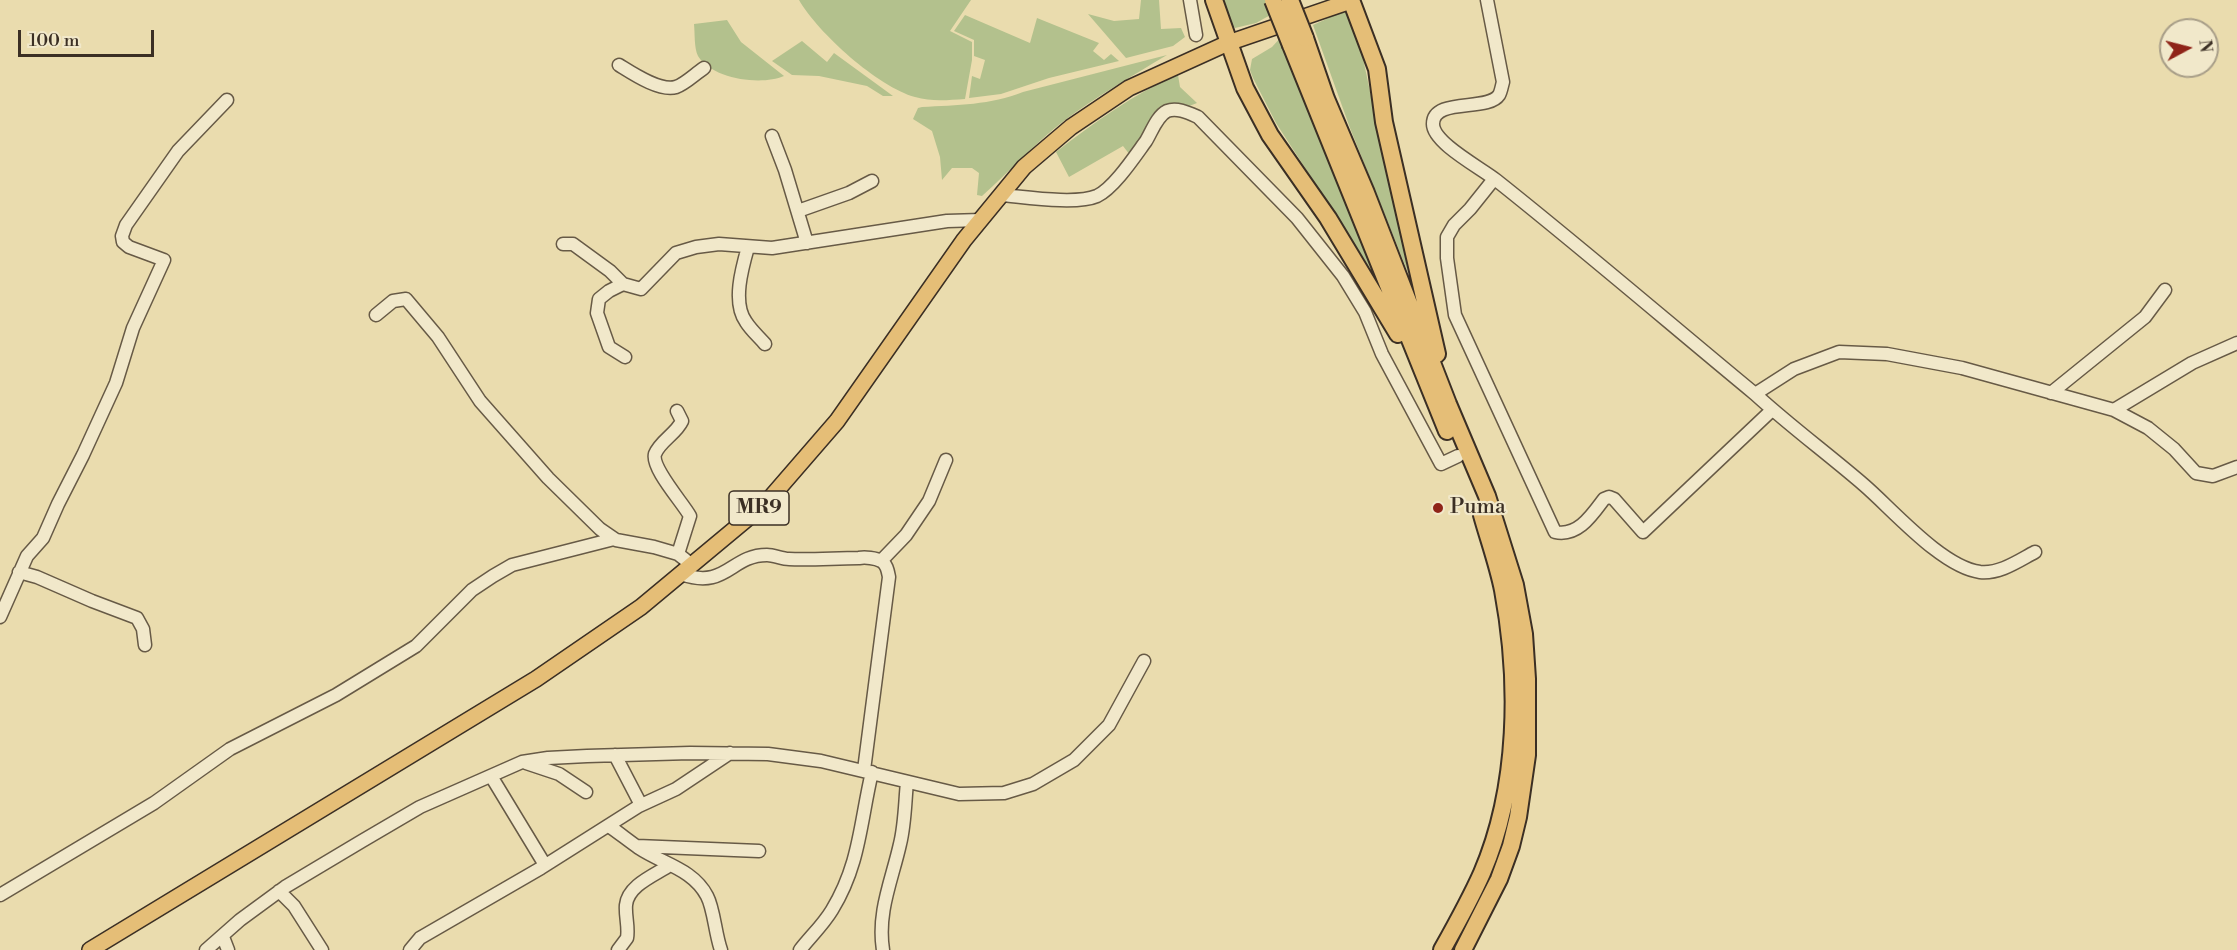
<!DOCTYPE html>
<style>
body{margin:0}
#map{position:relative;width:2237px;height:950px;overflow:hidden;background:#eadcae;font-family:"Libre Bodoni",serif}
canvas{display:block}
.north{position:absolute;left:2159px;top:18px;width:60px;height:60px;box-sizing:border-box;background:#f1e8ca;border:2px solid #a89e88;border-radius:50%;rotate:83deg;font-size:16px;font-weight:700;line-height:24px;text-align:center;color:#3b2f24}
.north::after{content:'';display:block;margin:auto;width:21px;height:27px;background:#8f2418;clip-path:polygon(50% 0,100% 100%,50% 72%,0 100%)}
.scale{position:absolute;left:18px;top:30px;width:136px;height:27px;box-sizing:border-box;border:3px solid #3b2f24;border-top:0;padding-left:8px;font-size:18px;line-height:21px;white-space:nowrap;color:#3b2f24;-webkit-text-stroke:4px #f1e8ca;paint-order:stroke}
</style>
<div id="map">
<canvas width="2237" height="950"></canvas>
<div class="north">N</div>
<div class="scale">100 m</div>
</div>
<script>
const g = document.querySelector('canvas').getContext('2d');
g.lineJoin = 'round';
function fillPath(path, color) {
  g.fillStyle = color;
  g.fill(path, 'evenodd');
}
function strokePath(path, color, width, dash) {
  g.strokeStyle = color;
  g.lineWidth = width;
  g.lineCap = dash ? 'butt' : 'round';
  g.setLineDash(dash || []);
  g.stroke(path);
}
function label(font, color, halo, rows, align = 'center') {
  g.font = font + ' "Libre Bodoni",serif';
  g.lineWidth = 4.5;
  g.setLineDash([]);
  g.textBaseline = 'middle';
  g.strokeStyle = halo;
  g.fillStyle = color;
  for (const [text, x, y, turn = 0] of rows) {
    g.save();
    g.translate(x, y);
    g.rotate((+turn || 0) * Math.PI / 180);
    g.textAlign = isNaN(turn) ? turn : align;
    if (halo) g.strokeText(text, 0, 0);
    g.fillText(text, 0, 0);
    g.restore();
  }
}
const green = new Path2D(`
 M 799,0 L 971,0 L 950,31 L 972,42 L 972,60 L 965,99 C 948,100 932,102 915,97 C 878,87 818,33 799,0 Z
 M 1141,0 L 1159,0 L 1161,29 L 1181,28 L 1185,37 L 1173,46 L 1126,58 L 1088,14 L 1114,21 L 1139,19 Z
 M 1220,0 L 1268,0 L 1274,13 L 1256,23 L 1235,28 L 1227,19 Z
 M 1348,12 L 1361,49 L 1409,275 L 1350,128 L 1313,25 L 1340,13 Z
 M 965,15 L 1030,43 L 1037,18 L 1099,43 L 1093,51 L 1104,60 L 1111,54 L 1119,61 L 1049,78 L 1001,94 L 969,98 L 972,76 L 980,79 L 985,60 L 974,56 L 974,40 L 954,31 Z
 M 727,20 L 741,42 L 784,76 C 761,86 712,79 698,56 C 694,48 695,34 694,24 Z
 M 1283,35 L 1379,282 L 1276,123 L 1253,78 L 1250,70 L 1252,59 L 1272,47 Z
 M 802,41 L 827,62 L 834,53 L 893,96 L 883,96 L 867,86 L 819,76 L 792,75 L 772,61 Z
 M 1167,55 C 1132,76 1097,96 1065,120 C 1035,143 1010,171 982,196 L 977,195 L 979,173 L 972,168 L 952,168 L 942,180 L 940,157 L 932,131 L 913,119 L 918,108 L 922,107 C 957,105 991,105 1023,92 Z
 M 1178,75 L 1180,87 L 1197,103 L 1184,108 L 1173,108 L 1130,155 L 1123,146 L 1069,177 L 1056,152 C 1095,122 1133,94 1178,75 Z`);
const minor = new Path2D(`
 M 1190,0 L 1196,35
 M 1487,0 L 1503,82 C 1502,85 1501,92 1499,95 C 1488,112 1433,97 1433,124 C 1433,143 1481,168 1496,180 C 1583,249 1669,323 1755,394 C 1790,426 1828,454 1864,485 C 1893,510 1942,567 1980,572 C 2000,574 2018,561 2035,552
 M 619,65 C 632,73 660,92 676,87 C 685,84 695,74 704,68
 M 772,136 L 785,170 L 807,243
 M 1494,179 L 1470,209 L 1454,225 L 1447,237 L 1447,258 L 1455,315 L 1555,532 C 1578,537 1592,515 1604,499 L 1609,497 L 1614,499 L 1643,532 L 1772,410
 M 1001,195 C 1025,197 1076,205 1097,196 C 1114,188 1135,156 1146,141 C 1152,131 1157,116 1167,111 C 1177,107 1189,113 1198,117 L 1297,218 L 1343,276 L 1365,312 L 1382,354 L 1441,464 L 1458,456
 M 798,211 L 849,193 L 872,181
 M 563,244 L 573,244 L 610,271 L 623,284 L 641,289 L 676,253 L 696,247 L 719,244 L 772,248 L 947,221 L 981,220
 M 748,247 C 742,268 732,303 746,322 C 751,330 759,337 765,344
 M 623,284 L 609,291 L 599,299 L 597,313 L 609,347 L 625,357
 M 376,315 L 393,301 L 406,299 L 438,337 L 480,401 L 548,478 L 600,529 L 616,540 L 654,547 L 678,554 L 692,565
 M 2051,393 L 2145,317 L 2165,290
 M 1755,394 L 1794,369 L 1839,352 L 1887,354 L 1962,368 L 2114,410 L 2192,363 L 2237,343
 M 2114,410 L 2148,428 L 2174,449 L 2196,473 L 2213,476 L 2237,467
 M 677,411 L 682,421 C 676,434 660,441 655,454 C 651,468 683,503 690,516 L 678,554
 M 881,561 L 906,535 L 929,501 L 946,460
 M 19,572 L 37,577 L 92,601 L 137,618 L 143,629 L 145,645
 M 681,574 C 727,590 730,555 767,555 C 774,555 782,559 789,559 C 812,560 836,558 859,558 C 865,557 876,558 881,561 C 887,564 888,572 889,577 L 864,770
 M 0,617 L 27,556 L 43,538 L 58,504 L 83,455 L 116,383 L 133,328 L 164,260 L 129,247 L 123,242 L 122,236 L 126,225 L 178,151 L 227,100
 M 615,755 L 641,805
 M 526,763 L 559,774 L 586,792
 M 491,776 L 545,865
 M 609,826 C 619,833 629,841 639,848 C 663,864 693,869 707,896 C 714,909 715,933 721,950
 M 637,846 L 759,851
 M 279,891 L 294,906 L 322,950
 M 0,895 L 154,803 L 230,749 L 336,695 L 416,646 L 472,590 L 493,576 L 512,565 L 614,539
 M 223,937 L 228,950
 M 206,950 L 240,920 L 285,887 L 362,841 L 420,807 L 522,762 L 548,758 L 587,756 L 690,753 L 768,754 L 821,761 L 959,794 L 1004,793 L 1033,784 L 1074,760 L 1109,725 L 1144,661
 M 410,950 L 420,938 L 541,868 L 639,806 L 676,789 L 730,753
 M 618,950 L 627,938 C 629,927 625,916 626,905 C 628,885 655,875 670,865
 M 800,950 C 810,937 823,925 832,910 C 860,864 860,823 872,772
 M 883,950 C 877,912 892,880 900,844 C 905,824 905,802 907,782`);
const major = new Path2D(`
 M 90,950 L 536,679 L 641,607 L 766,503 L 837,421 L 964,240 L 1024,167 L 1071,127 L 1129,88 L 1228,43 L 1351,1`);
const highway = new Path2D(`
 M 1214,0 L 1245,88 L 1270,135 L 1328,218 L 1398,334
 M 1351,0 L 1377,69 L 1384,122 L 1437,354
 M 1305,38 L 1326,99 L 1366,193 L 1448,404 L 1487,496 L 1515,585 L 1524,634 L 1527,679 L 1527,755 L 1518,817 L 1511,846 L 1499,879 L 1463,950
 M 1291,45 L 1447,431
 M 1442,950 C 1456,925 1470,900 1482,873 C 1519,787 1520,681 1503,590 C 1498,565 1489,540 1482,515`);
const highwayBridge = new Path2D(`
 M 1273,0 L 1291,45
 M 1290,0 L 1305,38`);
const markers = [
 [1438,508,6,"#8f2418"]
];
const shields = [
 [759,508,60]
];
const shieldNames = [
 ["MR9",759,508]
];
const poiNames = [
 ["Puma",1450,508]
];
fillPath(green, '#b3c18d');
strokePath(minor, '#675a46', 15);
strokePath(major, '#3b2f24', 18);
strokePath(highway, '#3b2f24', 20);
strokePath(minor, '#f1e8ca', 12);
strokePath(major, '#e5be77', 15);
strokePath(highway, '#e5be77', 16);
strokePath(highwayBridge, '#3b2f24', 20, []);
strokePath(highwayBridge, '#e5be77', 16);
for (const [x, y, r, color] of markers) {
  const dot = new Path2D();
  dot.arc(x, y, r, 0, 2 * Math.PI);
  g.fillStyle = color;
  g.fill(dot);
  strokePath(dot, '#f1e8ca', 2);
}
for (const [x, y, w] of shields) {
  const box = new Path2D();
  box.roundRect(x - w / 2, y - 17, w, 34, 4.5);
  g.fillStyle = '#f1e8ca';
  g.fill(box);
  strokePath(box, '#3b2f24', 1.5);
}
label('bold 20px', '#3b2f24', null, shieldNames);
label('21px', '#3b2f24', '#f1e8ca', poiNames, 'left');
</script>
